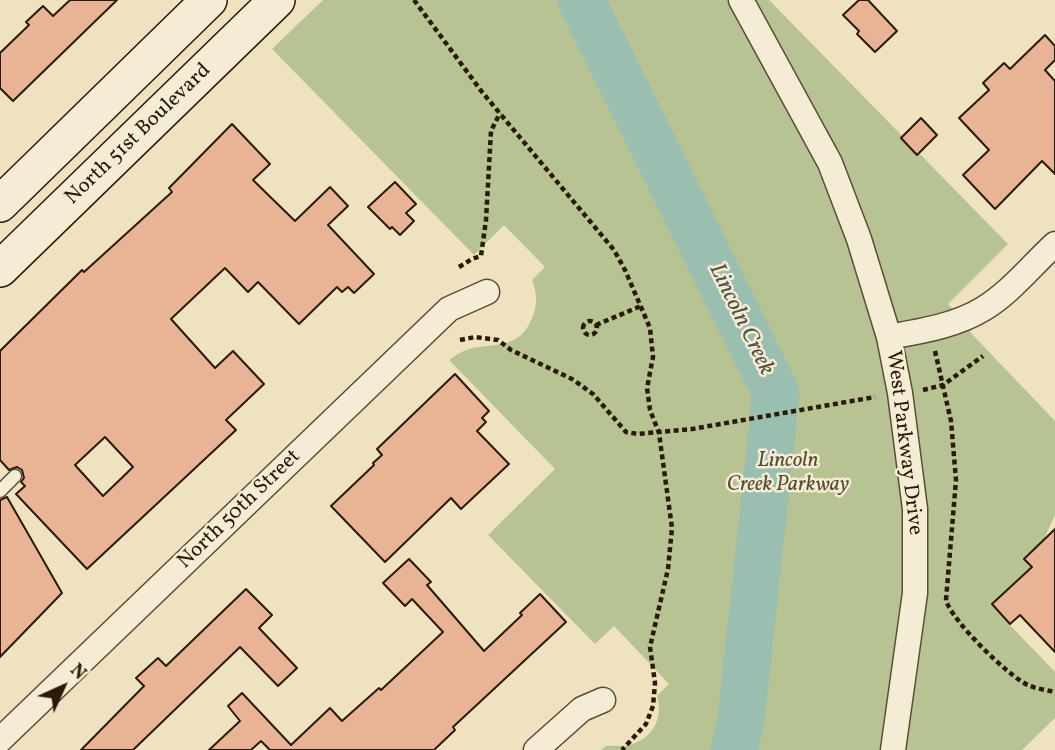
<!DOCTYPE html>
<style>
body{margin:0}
#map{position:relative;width:1055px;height:750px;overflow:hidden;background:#efe2c0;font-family:Vollkorn,serif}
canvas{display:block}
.north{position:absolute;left:28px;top:652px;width:70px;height:70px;-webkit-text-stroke:5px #f5ecd6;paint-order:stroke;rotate:45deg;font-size:19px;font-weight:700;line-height:28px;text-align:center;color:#2a1a08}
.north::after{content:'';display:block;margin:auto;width:24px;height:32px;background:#2a1a08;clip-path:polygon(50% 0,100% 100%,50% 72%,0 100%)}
</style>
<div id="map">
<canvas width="1055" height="750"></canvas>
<div class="north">N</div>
</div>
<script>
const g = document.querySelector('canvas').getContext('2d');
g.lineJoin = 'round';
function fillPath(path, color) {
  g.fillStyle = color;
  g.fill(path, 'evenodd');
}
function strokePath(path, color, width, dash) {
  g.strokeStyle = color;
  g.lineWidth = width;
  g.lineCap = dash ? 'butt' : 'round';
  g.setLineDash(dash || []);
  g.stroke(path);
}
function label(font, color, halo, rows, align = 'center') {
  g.font = font + ' Vollkorn,serif';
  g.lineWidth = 5;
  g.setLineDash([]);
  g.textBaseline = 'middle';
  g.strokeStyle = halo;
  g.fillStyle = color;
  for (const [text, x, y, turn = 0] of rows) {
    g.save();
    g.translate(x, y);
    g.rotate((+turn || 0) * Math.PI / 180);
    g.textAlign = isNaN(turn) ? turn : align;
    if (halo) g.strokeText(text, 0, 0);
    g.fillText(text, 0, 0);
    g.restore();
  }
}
const green = new Path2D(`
 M 323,0 L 769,0 L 1008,244 L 948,304 L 972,329 L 970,332 L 1055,421 L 1055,515 L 1006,621 L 1055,672 L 1055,718 L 1022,750 L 601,750 L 606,746 C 614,745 621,747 629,745 C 652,740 664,718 657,696 L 669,684 L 614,626 L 595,644 L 488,535 L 555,469 L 449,360 C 456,355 464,350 473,348 C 499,343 520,348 532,318 C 538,305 537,293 532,280 L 545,267 L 504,225 L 474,255 L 272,49 Z`);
const river = new Path2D(`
 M 581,0 L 776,393 L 741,720 L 734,750`);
const building = new Path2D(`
 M 70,0 L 117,0 L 13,101 L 0,88 L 0,53 L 29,25 L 26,22 L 43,6 L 53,16 Z
 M 859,0 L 868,0 L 897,31 L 875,52 L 857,34 L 859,31 L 843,15 Z
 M 1045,35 L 1055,46 L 1055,60 L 1045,70 L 1055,81 L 1055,174 L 1042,161 L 995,209 L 963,175 L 989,150 L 959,118 L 989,90 L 983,83 L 1004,63 L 1010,69 Z
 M 921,118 L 937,135 L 917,155 L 901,138 Z
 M 232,124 L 270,164 L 253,180 L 295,221 L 330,187 L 348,206 L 328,225 L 374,274 L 354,293 L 348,287 L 342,292 L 337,287 L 299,324 L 258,282 L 248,292 L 225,268 L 171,319 L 215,368 L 233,351 L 264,384 L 226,420 L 236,430 L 87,569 L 16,494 L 25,486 L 21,482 L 24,478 L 22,470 L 17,467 L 9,470 L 0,460 L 0,351 L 82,270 L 84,272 L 172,192 L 169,188 ZM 105,437 L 133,467 L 103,496 L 75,465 Z
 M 395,182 L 416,204 L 406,213 L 414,221 L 400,235 L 392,227 L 390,229 L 368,207 Z
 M 455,374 L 489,411 L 482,418 L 486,422 L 477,431 L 509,464 L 461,509 L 451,498 L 385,562 L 331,506 L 374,465 L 373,463 L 382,455 L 377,449 Z
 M 7,497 L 62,593 L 0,657 L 0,500 Z
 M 1055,529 L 1055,652 L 1020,615 L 1010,624 L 992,604 L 1032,567 L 1024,559 Z
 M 409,559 L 431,582 L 427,585 L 484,651 L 522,615 L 520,613 L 540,594 L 566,622 L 453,727 L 455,730 L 434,750 L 270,750 L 261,741 L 251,750 L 209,750 L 240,721 L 228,706 L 242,693 L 291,745 L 330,708 L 342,721 L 379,688 L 381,690 L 443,632 L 412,599 L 405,606 L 383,583 Z
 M 246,589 L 272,615 L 259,628 L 297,668 L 278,686 L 240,647 L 133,750 L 81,750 L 144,686 L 136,678 L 158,658 L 166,666 Z`);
const path = new Path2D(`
 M 414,0 L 482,92 L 614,250 L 625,270 L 650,328 L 653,357 L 647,388 L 650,410 L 659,433 L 672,528 L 668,569 L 650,647 L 655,683 L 653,706 L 646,724 L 622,750
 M 459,267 L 472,259 L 481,256 L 486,220 L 491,131 L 500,113
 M583 328a7 7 0 1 1 14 0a7 7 0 1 1-14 0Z
 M 596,325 L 641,306
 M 460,340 L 475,337 L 498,340 L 511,350 L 572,379 L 593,394 L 626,432 L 638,434 L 692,429 L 875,397
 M 935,351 L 951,421 L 956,480 L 946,600 C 951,620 1009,677 1028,685 C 1036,689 1047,690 1055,692
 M 923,390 L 943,385 L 983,356`);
const lane = new Path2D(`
 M 0,491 L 15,476`);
const street = new Path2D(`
 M 741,0 L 830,163 L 859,239 L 889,337 L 900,393 L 915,509 L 915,593 L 893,750
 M 889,337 C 921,331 955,326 983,309 C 1010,293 1032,265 1055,244
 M 0,740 L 449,309 L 487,292
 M 536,750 L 582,709 L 603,700`);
const secondary = new Path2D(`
 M 0,204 L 209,0
 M 0,269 L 277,0`);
const streetNames = [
 ["North 51st Boulevard",139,135,-44],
 ["West Parkway Drive",903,443,83],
 ["North 50th Street",240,510,-44]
];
const parkNames = [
 ["Lincoln",788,462],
 ["Creek Parkway",788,486]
];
const waterNames = [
 ["Lincoln Creek",740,320,64]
];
fillPath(green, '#b8c393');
strokePath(river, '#9abeaf', 47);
fillPath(building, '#e9b395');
strokePath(building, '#2a1a08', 2);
strokePath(lane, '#5b4c36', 15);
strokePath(street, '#5b4c36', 27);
strokePath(secondary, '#2a1a08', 38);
strokePath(path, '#2a1a08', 4.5, [5, 3.5]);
strokePath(lane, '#f5ecd6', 12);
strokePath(street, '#f5ecd6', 24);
strokePath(secondary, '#f5ecd6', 35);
label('21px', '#2a1a08', '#f5ecd6', streetNames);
label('italic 21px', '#554d32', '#f5ecd6', parkNames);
label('italic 23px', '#515342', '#f5ecd6', waterNames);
</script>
